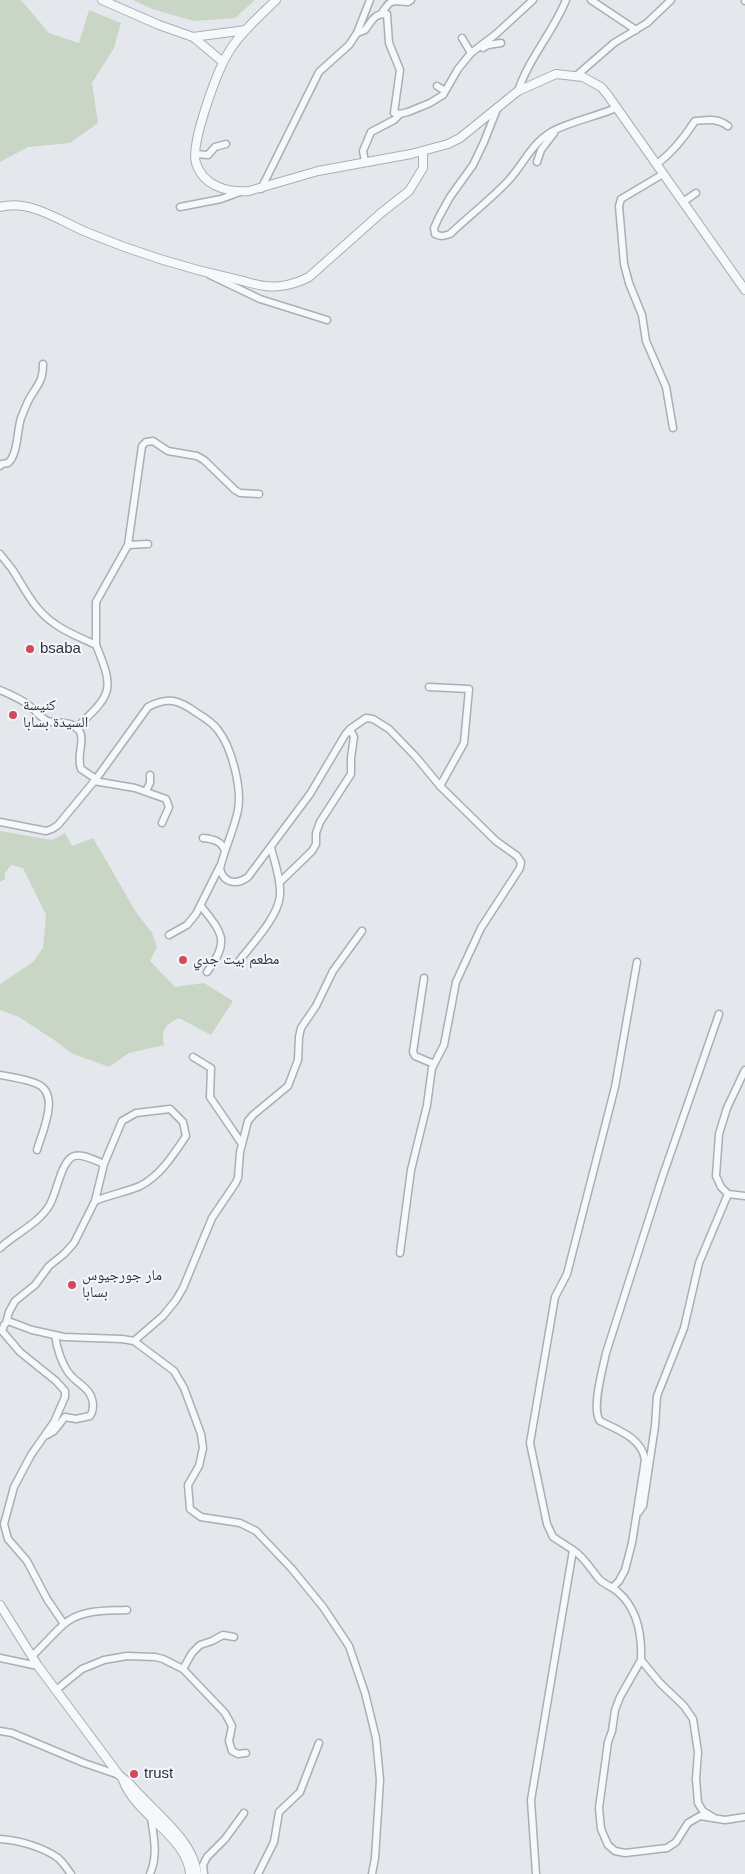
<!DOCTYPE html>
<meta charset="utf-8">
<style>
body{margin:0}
canvas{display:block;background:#e4e7ec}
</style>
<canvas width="745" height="1874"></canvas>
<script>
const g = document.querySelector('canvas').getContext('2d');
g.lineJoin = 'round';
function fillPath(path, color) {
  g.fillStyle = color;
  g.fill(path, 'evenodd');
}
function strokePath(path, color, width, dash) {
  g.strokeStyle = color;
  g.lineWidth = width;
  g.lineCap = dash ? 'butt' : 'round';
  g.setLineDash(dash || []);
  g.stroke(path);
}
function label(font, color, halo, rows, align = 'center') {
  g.font = font + ' Helvetica,"Noto Naskh Arabic",sans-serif';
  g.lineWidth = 4;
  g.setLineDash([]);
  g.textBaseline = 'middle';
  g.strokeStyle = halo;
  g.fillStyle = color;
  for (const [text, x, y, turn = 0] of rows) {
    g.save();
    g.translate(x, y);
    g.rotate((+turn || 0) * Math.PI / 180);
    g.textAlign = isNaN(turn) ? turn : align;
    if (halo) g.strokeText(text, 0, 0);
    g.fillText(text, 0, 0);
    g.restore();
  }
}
const green = new Path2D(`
 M 0,0 L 21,0 L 49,33 L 79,43 L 89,10 L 121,23 L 114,48 L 92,83 L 98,123 L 70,143 L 28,147 L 0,162 Z
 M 133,0 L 255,0 L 235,18 L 194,21 L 152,9 Z
 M 0,831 L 52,840 L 65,833 L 72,846 L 93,838 L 136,912 L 152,933 L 157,947 L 150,961 L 175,987 L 204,983 L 233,1001 L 211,1035 L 179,1018 C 165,1025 161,1029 164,1045 L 129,1053 L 109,1067 L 71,1053 L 57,1042 L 19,1017 L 0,1010 L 0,984 L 33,962 L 43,948 L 46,915 L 23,868 L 11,865 L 5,873 L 5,879 L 0,882 Z`);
const minor = new Path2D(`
 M 591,0 L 636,30
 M 745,0 L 745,1
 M 381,14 C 391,0 389,0 408,2 L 411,0
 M 357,33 L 365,30 C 372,21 374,13 387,14 L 389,43 L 400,70 L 394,113 L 400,114 L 408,112 L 430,103 L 443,95 L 458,69 L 471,53 L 496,34 L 533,0
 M 462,38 L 471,53
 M 483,48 L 488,45 L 501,43
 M 576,76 L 614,43 L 647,23 L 671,0
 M 437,86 L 445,91
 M 518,91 C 529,58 553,32 566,0
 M 497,109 L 484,142 L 473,165 L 450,197 L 439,217 L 434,228 L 435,234 C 441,237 444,236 450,234 C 469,216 490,200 508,181 C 523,165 531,144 551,132 C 571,121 595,117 616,108
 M 196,154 L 208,155 L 215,147 L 226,144
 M 365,161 L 363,151 L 371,132 L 394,120 L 400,114
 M 537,162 L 541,150 L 554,133
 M 657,164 C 673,152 684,138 695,121 C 708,120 717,118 728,126
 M 663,174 L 621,199 L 619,206 L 624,264 L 629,283 L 642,315 L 646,341 L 666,387 L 673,428
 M 261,189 L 319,72 L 349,45 L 357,33 L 370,0
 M 683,202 L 696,193
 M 180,207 L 221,199 L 240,192
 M 210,275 L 260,299 L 327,320
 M 0,466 L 2,464 L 8,463 C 18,455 17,430 21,418 C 24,411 27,402 31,396 C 39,383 43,380 43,364
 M 128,545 L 148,544
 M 0,554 C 4,559 8,564 12,569 C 25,589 34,610 55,624 C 67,633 82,638 96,645 C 115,691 112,694 76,728
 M 96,645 L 96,602 L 128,545 L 142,446 L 146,442 L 153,441 L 168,451 L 197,456 L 204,460 L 235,490 L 240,493 L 259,494
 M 429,687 L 469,689 L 464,743 L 440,786
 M 0,690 C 9,694 19,698 27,704 C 35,709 40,718 48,721 C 59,725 72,719 80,732 C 85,741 76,756 81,769 L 96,779
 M 94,781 L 135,788 L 166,799 L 169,807 L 162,823
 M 146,791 L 150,783 L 150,775
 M 0,822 L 46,831 L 52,829 L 58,825 L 96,779 L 148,707 C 168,696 179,700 197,713 C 205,718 212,722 218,730 C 232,748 242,788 238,810 C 234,830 224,850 220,869 C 224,884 237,885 248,877 L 310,794 L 345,735 L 350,729 L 366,718 L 373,719 L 389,729 L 416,757 L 440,786 L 496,841 L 517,856 L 521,862 L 520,868 L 481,928 L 456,982 L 444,1045 L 432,1068 L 427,1105 L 411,1170 L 400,1253
 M 203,838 C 213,839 222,841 225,851
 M 280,882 L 312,851 L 316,844 L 316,833 L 320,822 L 351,774 L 351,758 L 354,737 L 350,729
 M 201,906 C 223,934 230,941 207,972
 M 169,935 L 187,925 L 196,914 L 220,866
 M 239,961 C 252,944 279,916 280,895 C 281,880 275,863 271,848
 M 424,978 L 413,1052 L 415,1056 L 434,1064
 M 193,1057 L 211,1068 L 210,1097 L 242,1144
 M 0,1075 C 12,1077 24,1079 35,1083 C 62,1092 42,1132 37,1150
 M 728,1194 L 745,1196
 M 0,1248 C 16,1233 38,1224 49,1206 C 57,1193 60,1165 72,1157 C 80,1152 96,1161 104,1164
 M 6,1323 L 9,1312 L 15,1301 L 35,1285 L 49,1266 L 64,1254 L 74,1243 L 95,1201 L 104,1164 L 122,1121 L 136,1113 L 170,1109 L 183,1122 L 186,1136 C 174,1154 160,1176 140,1186 C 126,1192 109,1195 95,1201
 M 134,1341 L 163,1316 L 176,1300 L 183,1288 L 212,1218 L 235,1184 L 238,1178 L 240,1152 L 248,1121 L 253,1115 L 288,1086 L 298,1060 L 299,1037 L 301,1028 L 316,1006 L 333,971 L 362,931
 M 47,1435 L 54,1431 L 65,1417 L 76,1419 L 90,1416 C 93,1412 93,1409 93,1405 C 92,1387 77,1385 68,1372 C 60,1360 57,1349 55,1335
 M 638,1513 L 643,1506 L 655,1426 L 657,1396 L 684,1328 L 699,1263 L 728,1194 L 721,1187 L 716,1176 L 719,1134 L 727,1108 L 745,1070
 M 573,1550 L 553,1537 L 547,1524 L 530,1443 L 555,1297 L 567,1274 L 615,1087 L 637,962
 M 612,1588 L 619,1581 L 625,1570 L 632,1543 L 645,1460 C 642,1438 618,1430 600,1421 C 591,1409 603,1368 606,1353 L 662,1178 L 719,1014
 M 64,1624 L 47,1599 L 27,1561 L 8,1539 L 4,1524 L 14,1487 L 31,1455 L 54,1422 L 65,1397 L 65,1391 L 56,1381 L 20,1352 L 2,1331 L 4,1325 L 8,1321 L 32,1330 L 64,1337 L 122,1339 L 134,1341 L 174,1371 L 184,1388 L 201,1434 L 203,1448 L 199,1466 L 188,1485 L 190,1509 L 201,1517 L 240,1523 L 256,1531 L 292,1569 L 323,1607 L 349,1646 L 365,1693 L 376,1738 L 380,1780 L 375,1858 L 372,1874
 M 32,1656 C 43,1646 52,1635 63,1625 C 80,1609 106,1611 127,1610
 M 0,1658 L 38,1666
 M 183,1669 L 192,1653 L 200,1645 L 212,1641 L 223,1635 L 234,1637
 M 56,1690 L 82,1669 L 104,1660 L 127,1656 L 155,1657 L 163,1659 L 183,1669 L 225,1713 L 232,1726 L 229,1741 L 232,1751 L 238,1754 L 246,1753
 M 0,1731 L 12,1733 L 84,1763 L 119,1775
 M 713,1817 L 703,1811 L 698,1803 L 696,1779 L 698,1752 L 693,1719 L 684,1706 L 660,1683 L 641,1660 L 620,1697 L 615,1710 L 612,1731 L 608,1742 L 599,1808 L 601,1829 L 608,1845 L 615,1851 L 625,1853 L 667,1848 L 676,1842 L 688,1823 L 700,1816 L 725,1820 L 745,1817
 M 0,1839 C 18,1840 43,1847 58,1858 C 63,1862 67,1869 71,1874
 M 150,1874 C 158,1856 154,1837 151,1818
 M 204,1874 L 203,1865 L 207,1857 L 225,1839 L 244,1813
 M 258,1874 L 274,1842 L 279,1812 L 300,1792 L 319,1743
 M 536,1874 L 531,1800 L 573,1550 C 584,1557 590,1568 599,1579 C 604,1585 612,1586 618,1592 C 638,1609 642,1636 641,1660`);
const tertiary = new Path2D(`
 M 102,0 L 159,25 L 193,37 L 223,62
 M 276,0 C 260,16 242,31 230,50 C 218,68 190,144 196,163 C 203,186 228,193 249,191 L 318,171 L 411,154 L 448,144 L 460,138 L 518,91 L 556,74 L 583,77 L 601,87 L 607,94 L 745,290
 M 193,37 L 246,30
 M 0,207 C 30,199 60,221 86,232 C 134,252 184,268 235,279 C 245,281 255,285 265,286 C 279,288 296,284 309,277 L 381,213 L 409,191 L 423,168 L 423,151
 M 0,1605 L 38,1666 L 119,1775 L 129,1783 C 150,1809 194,1839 197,1874
 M 123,1780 C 136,1816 187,1836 190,1874`);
const markers = [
 [30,649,5,"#d1495b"],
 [13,715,5,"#d1495b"],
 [183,960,5,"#d1495b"],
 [72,1285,5,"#d1495b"],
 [134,1774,5,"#d1495b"]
];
const poiNames = [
 ["bsaba",40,649],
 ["كنيسة",23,706],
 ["السيدة بسابا",23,723],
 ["مطعم بيت جدي",193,960],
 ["مار جورجيوس",82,1276],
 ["بسابا",82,1293],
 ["trust",144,1774]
];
fillPath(green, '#c9d6c5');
strokePath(minor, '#a9aeb7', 9);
strokePath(tertiary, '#a9aeb7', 10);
strokePath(minor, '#f7f8fa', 6);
strokePath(tertiary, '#f7f8fa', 8);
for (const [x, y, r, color] of markers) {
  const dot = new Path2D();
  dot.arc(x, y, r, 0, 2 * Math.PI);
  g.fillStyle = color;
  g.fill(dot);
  strokePath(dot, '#f4f6f9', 2);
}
label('15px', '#2b3445', '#f4f6f9', poiNames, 'left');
</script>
